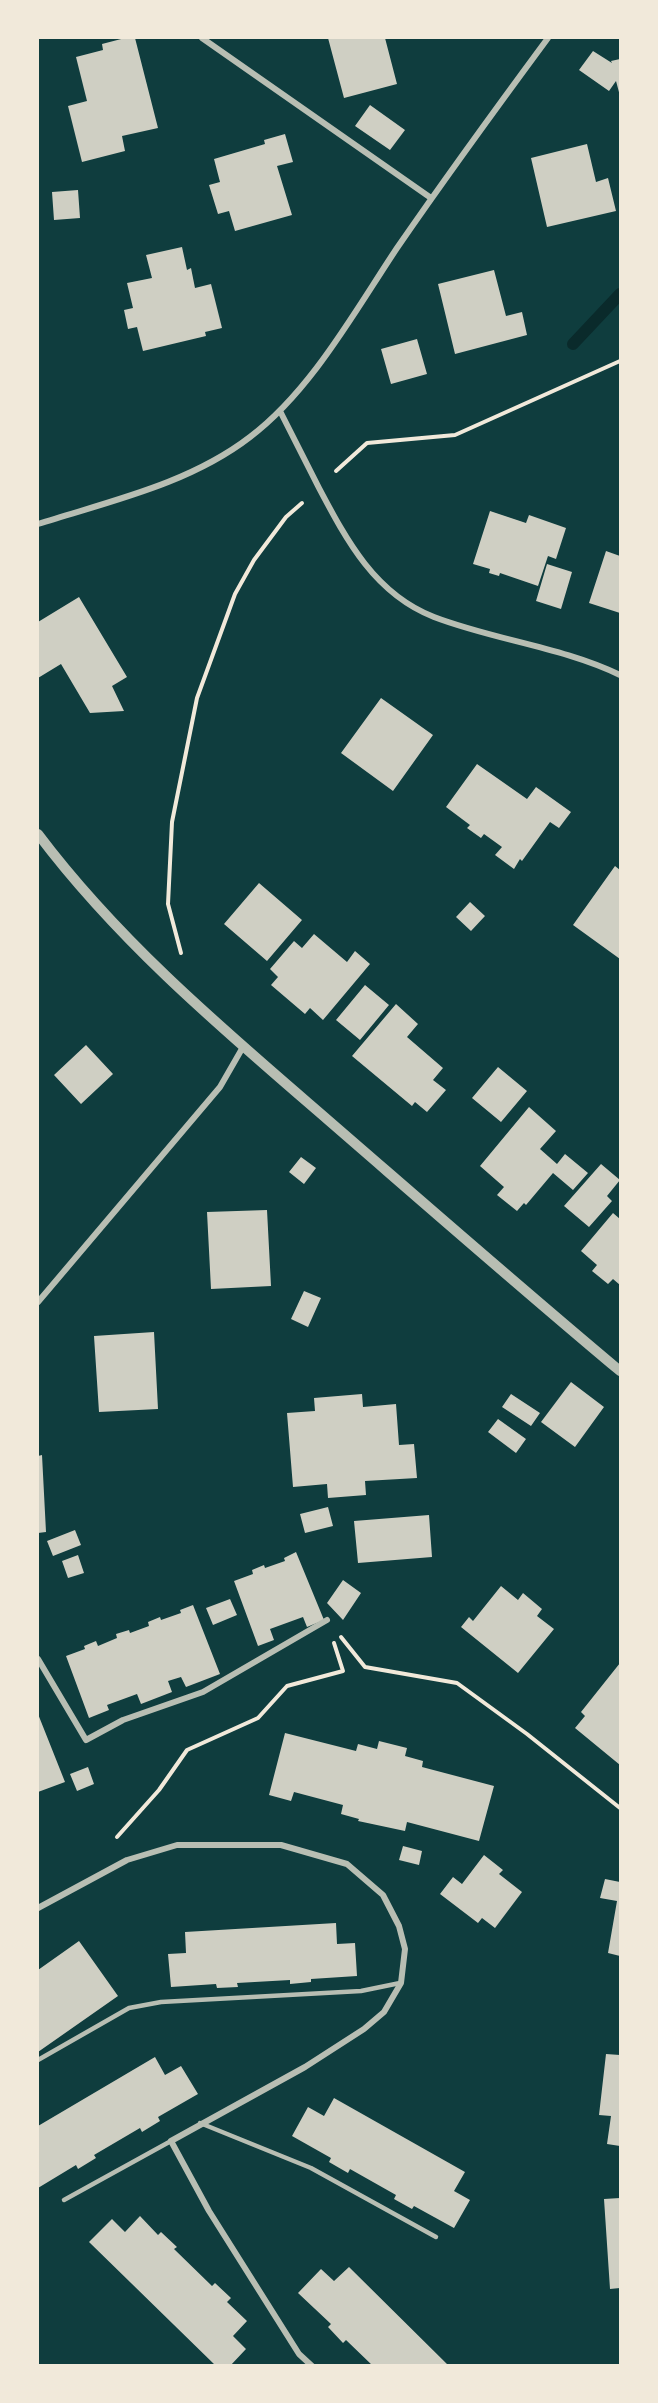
<!DOCTYPE html>
<style>
body{margin:0}
#map{position:relative;width:658px;height:2403px;overflow:hidden;background:#0f3d3e;font-family:Signika,sans-serif}
canvas{display:block}
.frame{position:absolute;inset:0;border:39px solid #f1e9da;pointer-events:none}
</style>
<div id="map">
<canvas width="658" height="2403"></canvas>
<div class="frame"></div>
</div>
<script>
const g = document.querySelector('canvas').getContext('2d');
g.lineJoin = 'round';
function strokePath(path, color, width, dash) {
  g.strokeStyle = color;
  g.lineWidth = width;
  g.lineCap = dash ? 'butt' : 'round';
  g.setLineDash(dash || []);
  g.stroke(path);
}
function fillPath(path, color) {
  g.fillStyle = color;
  g.fill(path, 'evenodd');
}
const stream = new Path2D(`
 M 573,344 L 620,294`);
const building = new Path2D(`
 M 125,38 L 135,38 L 158,128 L 122,136 L 125,151 L 82,162 L 68,106 L 87,101 L 76,57 L 103,50 L 102,44 Z
 M 328,38 L 385,38 L 397,84 L 344,98 Z
 M 593,51 L 612,63 L 611,61 L 620,59 L 620,96 L 616,81 L 609,91 L 579,70 Z
 M 370,105 L 405,130 L 390,150 L 355,126 Z
 M 285,134 L 293,162 L 277,166 L 292,215 L 235,231 L 229,211 L 218,214 L 209,185 L 220,182 L 214,159 L 265,144 L 264,140 Z
 M 587,144 L 596,182 L 608,178 L 616,211 L 547,227 L 531,158 Z
 M 78,190 L 80,218 L 54,220 L 52,192 Z
 M 182,247 L 187,270 L 191,268 L 195,288 L 211,284 L 222,328 L 205,332 L 206,336 L 143,351 L 137,327 L 128,329 L 124,310 L 133,308 L 127,283 L 152,278 L 146,255 Z
 M 494,270 L 506,316 L 522,312 L 527,335 L 455,354 L 438,284 Z
 M 417,339 L 427,374 L 391,384 L 381,349 Z
 M 490,511 L 526,523 L 529,515 L 566,528 L 556,559 L 548,556 L 538,586 L 500,573 L 499,576 L 489,573 L 490,569 L 473,564 Z
 M 606,551 L 620,556 L 620,613 L 589,603 Z
 M 547,564 L 572,572 L 561,609 L 536,601 Z
 M 79,597 L 127,677 L 112,686 L 124,711 L 90,713 L 61,664 L 38,678 L 38,622 Z
 M 381,698 L 433,735 L 393,791 L 341,753 Z
 M 477,764 L 527,799 L 536,787 L 571,812 L 559,828 L 550,822 L 522,861 L 520,859 L 514,869 L 495,855 L 502,847 L 484,834 L 481,838 L 467,828 L 470,825 L 446,807 Z
 M 615,866 L 620,870 L 620,959 L 573,925 Z
 M 259,883 L 302,920 L 267,961 L 224,924 Z
 M 470,902 L 485,916 L 471,931 L 456,917 Z
 M 314,934 L 347,962 L 355,951 L 370,964 L 323,1020 L 310,1008 L 305,1014 L 271,985 L 278,977 L 270,969 L 294,941 L 302,948 Z
 M 365,985 L 389,1005 L 360,1040 L 336,1020 Z
 M 396,1004 L 418,1024 L 407,1037 L 443,1068 L 433,1080 L 446,1090 L 427,1112 L 415,1102 L 412,1106 L 352,1056 Z
 M 86,1045 L 113,1074 L 81,1104 L 54,1075 Z
 M 498,1067 L 527,1091 L 501,1122 L 472,1098 Z
 M 529,1107 L 556,1131 L 540,1149 L 557,1164 L 565,1154 L 588,1173 L 573,1190 L 553,1173 L 526,1205 L 524,1203 L 517,1211 L 497,1195 L 504,1187 L 480,1166 Z
 M 301,1157 L 316,1168 L 304,1184 L 289,1172 Z
 M 601,1164 L 620,1180 L 607,1196 L 612,1201 L 589,1227 L 564,1206 Z
 M 267,1210 L 271,1286 L 211,1289 L 207,1212 Z
 M 613,1213 L 620,1219 L 620,1285 L 613,1279 L 608,1284 L 592,1271 L 597,1265 L 581,1251 Z
 M 304,1291 L 321,1298 L 308,1327 L 291,1319 Z
 M 154,1332 L 158,1409 L 99,1412 L 94,1336 Z
 M 571,1382 L 604,1407 L 575,1447 L 541,1422 Z
 M 362,1394 L 363,1407 L 396,1404 L 399,1445 L 414,1444 L 417,1478 L 365,1481 L 366,1495 L 328,1498 L 327,1484 L 293,1487 L 287,1413 L 315,1411 L 314,1398 Z
 M 511,1394 L 540,1413 L 531,1426 L 502,1407 Z
 M 498,1419 L 526,1439 L 516,1453 L 488,1432 Z
 M 42,1455 L 46,1532 L 38,1533 L 38,1456 Z
 M 328,1507 L 333,1526 L 305,1533 L 300,1514 Z
 M 429,1515 L 432,1557 L 358,1563 L 354,1521 Z
 M 75,1530 L 81,1545 L 53,1556 L 47,1541 Z
 M 296,1552 L 324,1620 L 307,1627 L 303,1617 L 270,1629 L 274,1640 L 258,1646 L 234,1581 L 253,1574 L 252,1570 L 264,1565 L 265,1568 L 285,1561 L 284,1558 Z
 M 78,1555 L 84,1573 L 68,1578 L 62,1561 Z
 M 343,1580 L 361,1593 L 343,1620 L 327,1603 Z
 M 501,1586 L 518,1600 L 523,1593 L 542,1609 L 537,1616 L 554,1629 L 518,1673 L 461,1627 L 469,1617 L 473,1621 Z
 M 230,1599 L 237,1615 L 213,1625 L 206,1608 Z
 M 193,1605 L 220,1674 L 186,1687 L 181,1677 L 168,1681 L 172,1692 L 141,1704 L 137,1694 L 107,1705 L 109,1710 L 89,1718 L 66,1656 L 85,1649 L 84,1646 L 96,1641 L 98,1646 L 117,1638 L 116,1634 L 129,1630 L 130,1633 L 149,1626 L 148,1622 L 160,1617 L 161,1620 L 181,1613 L 180,1610 Z
 M 620,1663 L 620,1765 L 575,1728 L 585,1716 L 581,1712 Z
 M 38,1714 L 65,1782 L 38,1792 Z
 M 285,1733 L 356,1751 L 358,1744 L 377,1749 L 379,1741 L 407,1748 L 405,1756 L 423,1761 L 422,1767 L 494,1786 L 479,1841 L 407,1822 L 405,1831 L 358,1821 L 359,1819 L 341,1814 L 343,1805 L 294,1792 L 291,1801 L 269,1795 Z
 M 88,1767 L 94,1784 L 77,1791 L 70,1774 Z
 M 403,1846 L 422,1851 L 419,1865 L 399,1860 Z
 M 484,1855 L 503,1870 L 499,1874 L 522,1892 L 495,1928 L 482,1918 L 478,1923 L 440,1894 L 453,1877 L 462,1884 Z
 M 605,1879 L 620,1882 L 620,1956 L 608,1953 L 617,1901 L 600,1898 Z
 M 336,1923 L 337,1944 L 355,1943 L 357,1976 L 311,1979 L 311,1982 L 290,1984 L 290,1980 L 237,1983 L 238,1987 L 217,1988 L 216,1984 L 171,1987 L 168,1954 L 186,1953 L 185,1932 Z
 M 79,1941 L 118,1996 L 38,2052 L 38,1970 Z
 M 606,2054 L 620,2055 L 620,2146 L 607,2144 L 611,2116 L 599,2115 Z
 M 155,2057 L 165,2075 L 181,2066 L 198,2094 L 158,2117 L 160,2121 L 142,2132 L 140,2128 L 94,2155 L 96,2158 L 78,2169 L 76,2165 L 38,2188 L 38,2126 Z
 M 334,2098 L 465,2172 L 454,2191 L 470,2200 L 454,2228 L 414,2206 L 412,2209 L 394,2199 L 396,2195 L 350,2169 L 348,2173 L 329,2162 L 331,2158 L 292,2136 L 308,2107 L 324,2116 Z
 M 620,2198 L 620,2288 L 610,2289 L 604,2199 Z
 M 140,2216 L 158,2235 L 161,2232 L 177,2247 L 174,2249 L 212,2286 L 215,2283 L 231,2298 L 227,2302 L 247,2321 L 233,2336 L 246,2349 L 230,2366 L 216,2366 L 89,2242 L 112,2219 L 125,2232 Z
 M 349,2267 L 449,2366 L 373,2366 L 346,2340 L 343,2343 L 328,2327 L 331,2324 L 298,2293 L 321,2269 L 334,2281 Z`);
const path = new Path2D(`
 M 336,471 L 367,443 L 455,435 L 620,361
 M 181,953 L 168,904 L 172,822 L 197,698 L 235,594 L 254,560 L 286,517 L 302,503
 M 341,1637 L 365,1667 L 457,1683 L 527,1734 L 620,1808
 M 117,1837 L 159,1790 L 187,1750 L 258,1718 L 287,1686 L 343,1671 L 334,1643`);
const service = new Path2D(`
 M 38,2060 L 129,2008 L 161,2002 L 361,1991 L 400,1983
 M 200,2123 L 311,2168 L 436,2237
 M 64,2200 L 171,2141`);
const minor = new Path2D(`
 M 202,38 L 431,198
 M 280,411 C 293,437 306,462 319,488 C 347,541 375,594 434,617 C 494,640 562,647 620,675
 M 38,524 C 110,501 189,484 250,437 C 311,391 355,311 397,248 C 446,177 497,107 548,38
 M 38,1302 L 220,1087 L 243,1047
 M 38,1659 L 86,1740 L 123,1720 L 203,1692 L 327,1620
 M 38,1908 L 127,1860 L 177,1845 L 281,1845 L 347,1864 L 383,1895 L 399,1926 L 405,1949 L 401,1983 L 384,2012 L 364,2029 L 305,2067 L 171,2141 L 209,2211 L 299,2354 L 312,2366`);
const tertiary = new Path2D(`
 M 38,834 C 120,943 225,1031 328,1120 C 425,1204 522,1289 620,1371`);
strokePath(stream, '#0a2a2b', 12);
fillPath(building, '#cfcfc3');
strokePath(path, '#f1e9da', 4);
strokePath(service, '#b8beb3', 4.5);
strokePath(minor, '#b8beb3', 6);
strokePath(tertiary, '#b8beb3', 10);
</script>
